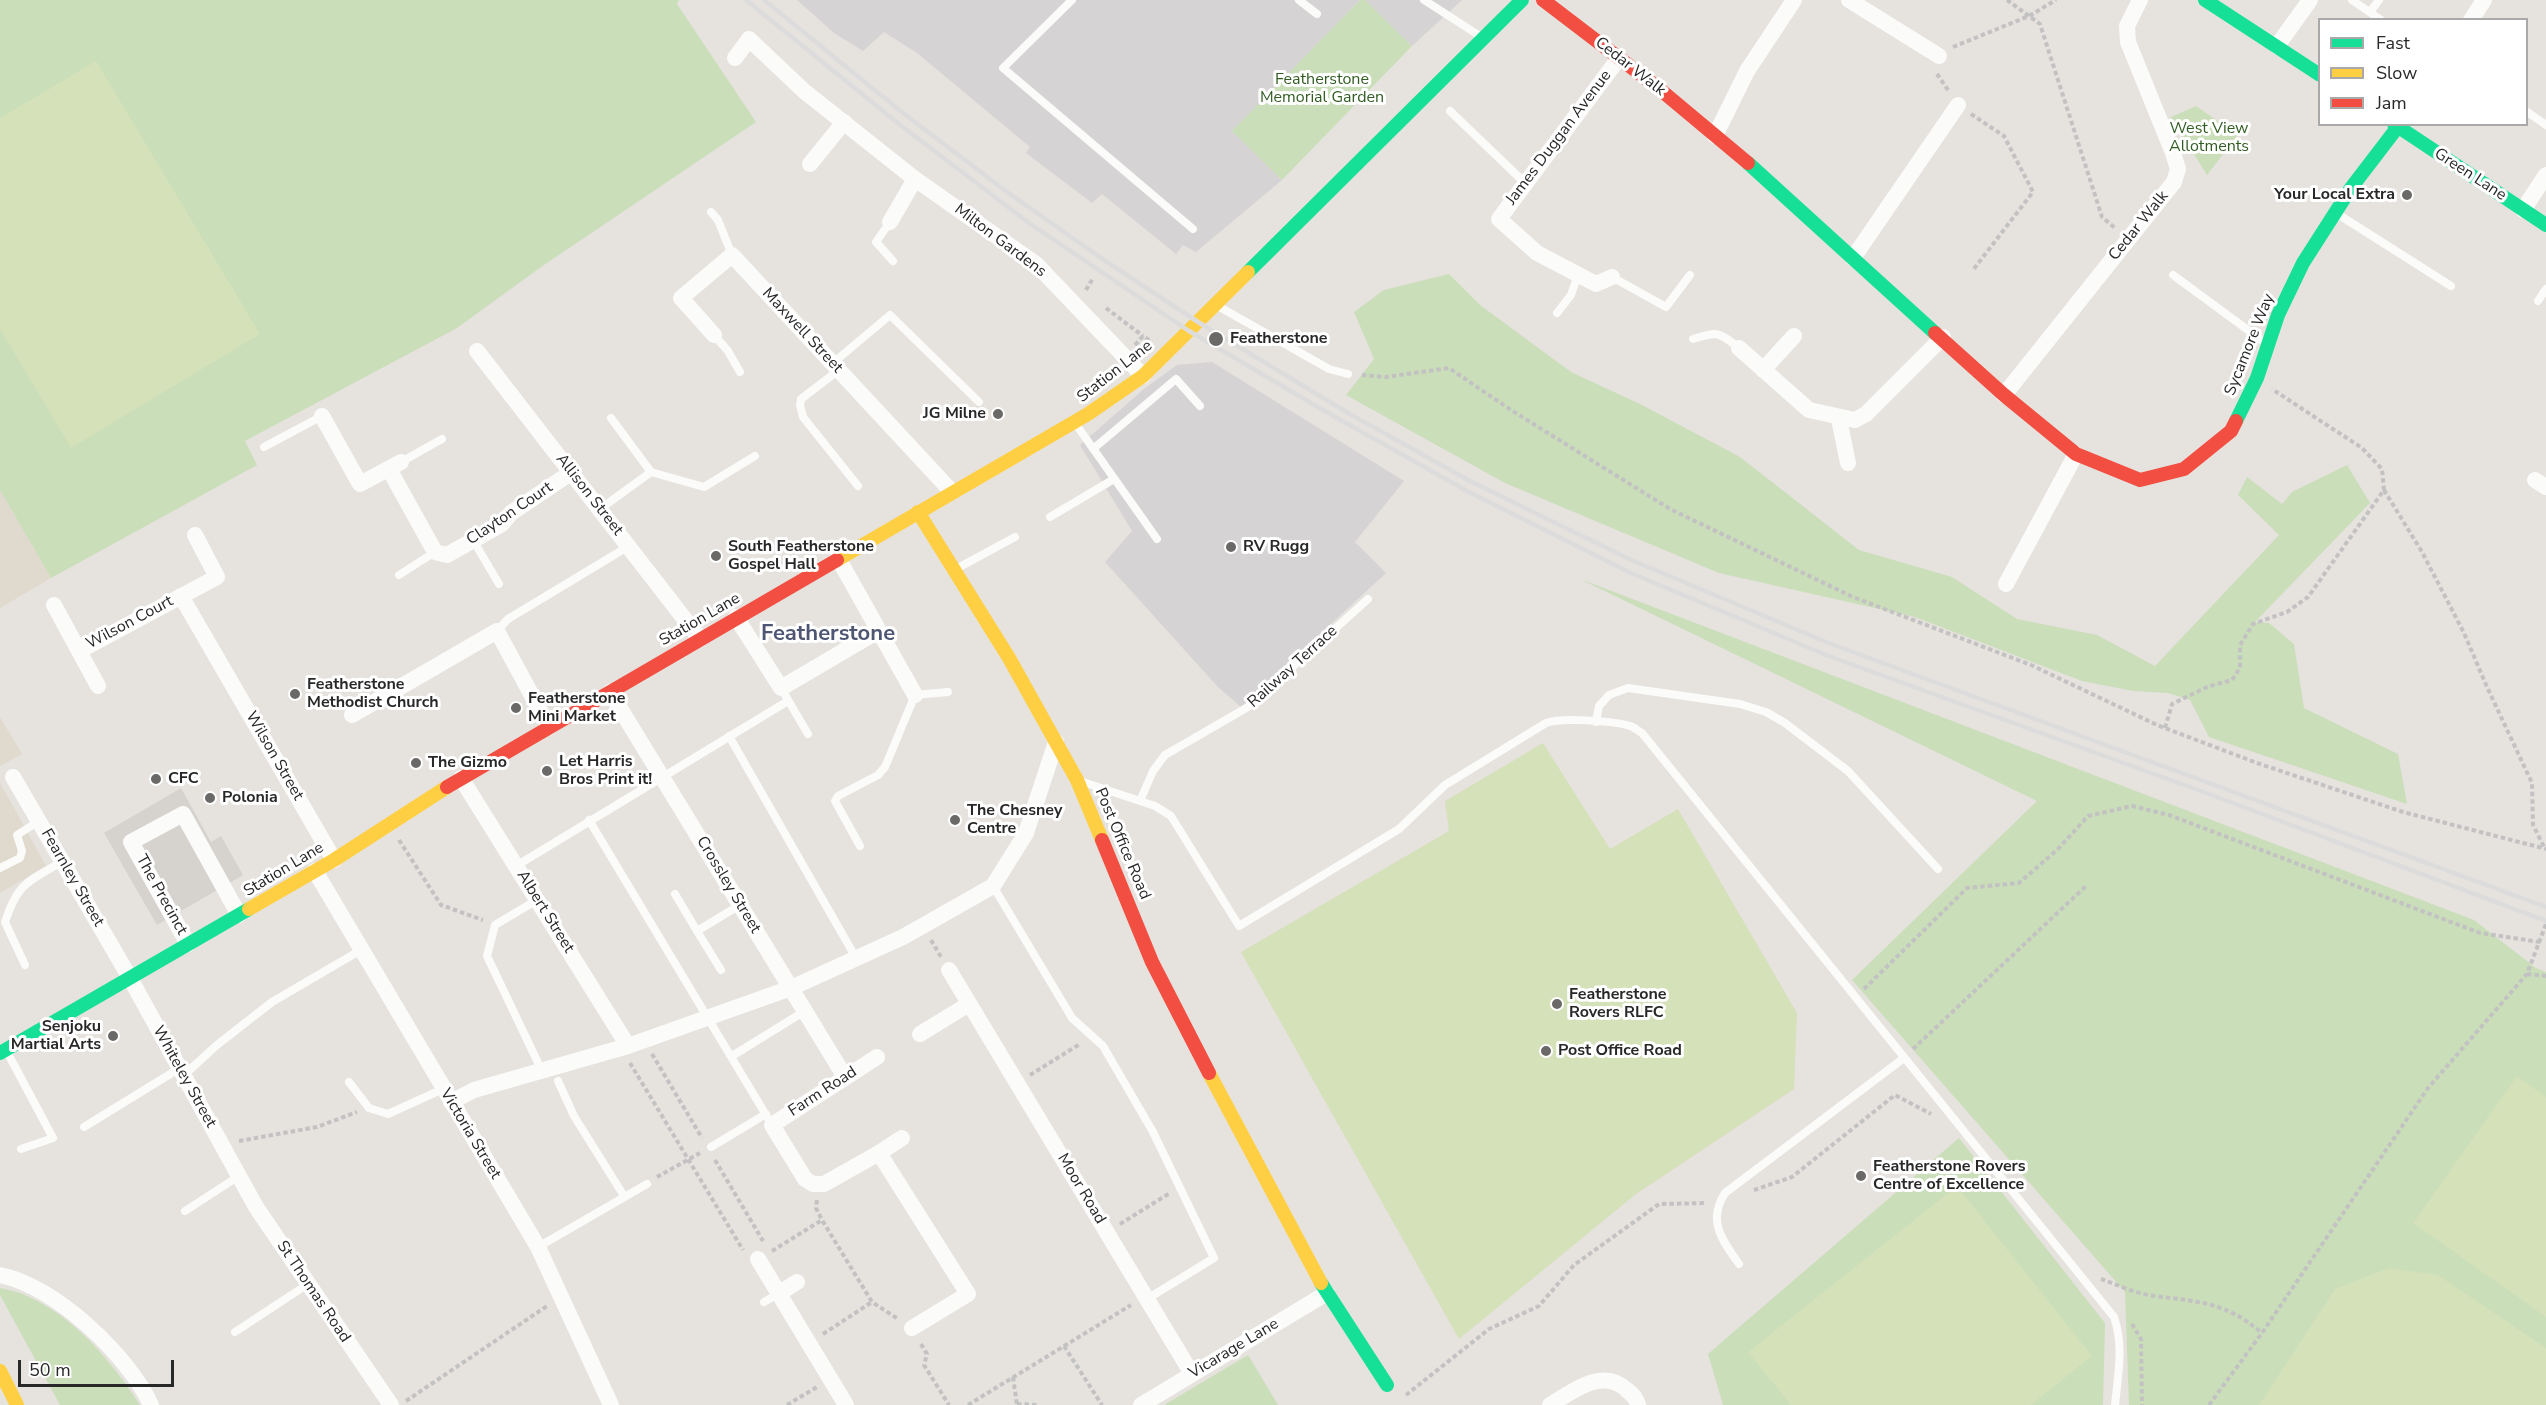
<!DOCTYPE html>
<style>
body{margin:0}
#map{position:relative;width:2546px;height:1405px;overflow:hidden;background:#e6e2de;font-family:"Nunito Sans",sans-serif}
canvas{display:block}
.legend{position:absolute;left:2318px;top:18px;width:210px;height:108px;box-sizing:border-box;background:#fff;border:2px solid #a9a9a9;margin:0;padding:8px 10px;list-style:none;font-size:18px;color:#282828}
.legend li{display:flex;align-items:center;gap:12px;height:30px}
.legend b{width:30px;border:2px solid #a9a9a9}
.scale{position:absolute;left:18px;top:1360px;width:156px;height:27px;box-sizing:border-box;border:3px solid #282828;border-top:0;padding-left:8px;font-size:18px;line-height:21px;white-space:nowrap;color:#282828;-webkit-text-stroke:4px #fff;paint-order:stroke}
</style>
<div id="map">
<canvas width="2546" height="1405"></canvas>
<ul class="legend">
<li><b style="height:8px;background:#16e098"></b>Fast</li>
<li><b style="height:8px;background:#ffcf43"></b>Slow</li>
<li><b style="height:8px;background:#f24e42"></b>Jam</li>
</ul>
<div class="scale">50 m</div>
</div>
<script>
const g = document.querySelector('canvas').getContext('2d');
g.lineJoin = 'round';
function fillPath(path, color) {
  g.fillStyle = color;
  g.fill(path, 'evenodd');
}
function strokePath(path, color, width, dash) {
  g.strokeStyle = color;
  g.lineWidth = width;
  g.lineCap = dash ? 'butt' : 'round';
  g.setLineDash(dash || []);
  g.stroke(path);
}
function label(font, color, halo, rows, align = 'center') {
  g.font = font + ' "Nunito Sans",sans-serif';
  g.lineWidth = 6;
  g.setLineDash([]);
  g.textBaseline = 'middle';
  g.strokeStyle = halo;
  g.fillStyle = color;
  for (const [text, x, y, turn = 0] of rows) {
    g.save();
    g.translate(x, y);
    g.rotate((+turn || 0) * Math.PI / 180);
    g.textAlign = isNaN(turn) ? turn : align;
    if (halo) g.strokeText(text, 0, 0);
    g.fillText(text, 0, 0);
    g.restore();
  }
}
const industrial = new Path2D(`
 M 797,0 L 1360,0 L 1232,131 L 1282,180 L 1196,252 L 1183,245 L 1176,254 L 1102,194 L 1092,203 L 1026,153 L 1030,147 L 917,53 L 884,32 L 863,51 L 834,33 Z
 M 1365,0 L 1462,0 L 1412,46 Z
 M 1212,362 L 1404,481 L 1355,542 L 1386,573 L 1241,707 L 1218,687 L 1105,562 L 1132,531 L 1080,445 L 1144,389 L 1177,365 Z`);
const education = new Path2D(`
 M 0,490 L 51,578 L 0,608 Z
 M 0,717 L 22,754 L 0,766 Z
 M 0,783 L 46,866 L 0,893 Z`);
const green = new Path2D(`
 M 0,0 L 679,0 L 677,4 L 756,122 L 541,267 L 457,328 L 245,441 L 257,465 L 51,578 L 0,490 Z
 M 1360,0 L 1365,0 L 1412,46 L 1282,180 L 1232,131 Z
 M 2196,106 L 2238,135 L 2207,175 L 2171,117 Z
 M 1449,274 L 1480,305 L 1571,372 L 1642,405 L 1740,457 L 1859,550 L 1952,577 L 2017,619 L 2097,635 L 2155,666 L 2279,535 L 2238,495 L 2247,477 L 2282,504 L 2292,492 L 2347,465 L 2370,503 L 2255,622 L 2269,623 L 2294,644 L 2304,708 L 2398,754 L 2407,804 L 2209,737 L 2190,700 L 2168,693 L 2133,691 L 2082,681 L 1915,617 L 1719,573 L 1505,483 L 1346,395 L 1374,359 L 1354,312 L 1384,290 Z
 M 1580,579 L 2474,920 L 2536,968 L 2546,972 L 2546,1405 L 2129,1405 L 2125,1292 L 1852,980 L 2037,801 Z
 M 1959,1138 L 2105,1323 L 2103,1405 L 1723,1405 L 1708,1354 Z
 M 0,1288 C 9,1290 19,1292 27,1296 C 75,1317 112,1362 140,1405 L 60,1405 L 0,1295 Z
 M 1248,1355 L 1278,1405 L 1164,1405 Z`);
const pitch = new Path2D(`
 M 96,61 L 260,334 L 71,448 L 0,329 L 0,118 Z
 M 1543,743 L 1610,849 L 1678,809 L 1797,1013 L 1794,1089 L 1636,1194 L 1459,1339 L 1241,952 L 1449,831 L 1445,801 Z
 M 2517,1076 L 2546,1097 L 2546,1317 L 2413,1223 Z
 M 1957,1186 L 2092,1356 L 2031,1405 L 1791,1405 L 1748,1352 Z
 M 2389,1268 L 2438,1275 L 2546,1348 L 2546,1405 L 2259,1405 L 2335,1289 Z`);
const plaza = new Path2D(`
 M 181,788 L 211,842 L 221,836 L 243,875 L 157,925 L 104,833 Z`);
const path = new Path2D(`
 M 2007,0 L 2040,24 L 2102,217 L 2115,228
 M 1953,47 L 2029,16 L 2056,0
 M 1937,74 L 1948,90
 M 1971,114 L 2004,136 L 2033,192 L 1973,270
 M 1086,290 L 1093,278
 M 1106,308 L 1143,336
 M 1135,345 L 1143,336 L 1152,342
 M 1362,375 L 1386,377 L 1449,368 L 1511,410 L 1670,509 L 1853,597 L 2031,665 L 2157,725 L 2257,763 L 2403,812 L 2546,849
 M 2384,490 L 2422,552 L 2464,633 L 2487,687 L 2532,783 L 2533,825 L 2545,849
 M 2165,728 L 2172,704 L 2207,687 L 2232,680 L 2240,668 L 2240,645 L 2253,624 L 2287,612 L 2308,597 L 2384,490 L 2382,469 L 2362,448 L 2272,389
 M 399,840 L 441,905 L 483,920
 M 931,940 L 941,957
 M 2527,974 L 2546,976
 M 1864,989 L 1967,888 L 2019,883 L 2058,849 L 2088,816 L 2132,806 L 2169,815 L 2480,933 L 2540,942
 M 1913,1049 L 2086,886
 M 652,1054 L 702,1138
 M 630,1063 L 743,1250
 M 1030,1075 L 1080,1044
 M 239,1141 L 317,1127 L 357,1112
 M 715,1160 L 763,1241
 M 657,1177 L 700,1153
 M 1754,1190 L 1792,1177 L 1895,1095 L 1931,1114
 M 817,1200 L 816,1208 L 822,1220 L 872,1302 L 898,1319
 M 1120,1224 L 1170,1193
 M 772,1251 L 822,1220
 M 2101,1279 C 2118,1285 2137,1294 2155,1296 C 2201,1302 2225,1302 2262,1333
 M 2132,1324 L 2141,1339 L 2142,1405
 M 823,1334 L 872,1302
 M 921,1344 L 927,1354 L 924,1365 L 949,1405
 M 1064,1346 L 1102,1405
 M 1013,1377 L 1017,1405
 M 1406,1395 L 1489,1329 L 1539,1306 L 1574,1265 L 1659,1204 L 1707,1203
 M 406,1401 L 547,1306
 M 1017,1404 L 1038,1405
 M 787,1405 L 817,1387
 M 968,1405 L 1131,1305
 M 2209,1405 L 2262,1333 L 2428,1088 L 2527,974 L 2546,924`);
const lane = new Path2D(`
 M 1072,0 L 1003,68 L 1193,229
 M 1299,0 L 1317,14
 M 1424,0 L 1483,38
 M 2352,0 L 2381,20
 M 2370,12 L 2379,0
 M 1450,111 L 1525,183
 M 2526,111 L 2546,125
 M 711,212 L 718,220 L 732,255
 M 2336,213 L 2451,286
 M 890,222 L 876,242 L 893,261
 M 2173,275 L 2267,344
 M 1612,277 L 1666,307 L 1690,275
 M 2538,301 L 2546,289
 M 1216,305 L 1329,369 L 1348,374
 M 1557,313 L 1571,295 L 1578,275
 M 714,335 L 728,351 L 740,372
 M 1693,339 C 1718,331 1719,332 1739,348
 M 833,363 L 890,315 L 979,402
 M 839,370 L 801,399 L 800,405 L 803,417 L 858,486
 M 611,418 L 651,472
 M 1075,423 L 1157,539
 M 264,447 L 322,416
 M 1093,449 L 1176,379 L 1200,406
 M 401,462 L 442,439
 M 600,509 L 651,472 L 704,487 L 755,456
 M 1050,517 L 1114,479
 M 473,540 L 499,584
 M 956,569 L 1015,537
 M 399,575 L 435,552
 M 497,631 L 508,619 L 629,546
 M 781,688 L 808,734
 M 1596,722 L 1599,706 L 1609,695 L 1628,688 L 1740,704 L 1766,712 L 1785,723 L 1848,771 L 1938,869
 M 729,736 L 856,958
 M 1083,782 L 1155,806 L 1171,816 L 1239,926 L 1399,829 L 1445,785 L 1546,723 C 1561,717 1614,721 1630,726 C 1634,727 1638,731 1642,733 L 2114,1317 C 2124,1345 2118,1376 2115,1405
 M 1140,801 L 1153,771 L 1165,755 L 1248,707 L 1368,599
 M 589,820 L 772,1125
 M 860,846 L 835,801 L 838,796 L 878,775 L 885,767 L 915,695 L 948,692
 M 516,866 L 788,701
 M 0,868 L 20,858 L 22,851 L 17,835 L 39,821
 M 993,886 L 1072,1018 L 1103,1046 L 1153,1132 L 1214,1258 L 1147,1299
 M 675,894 L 697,931 L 740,905
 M 537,900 L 495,925 L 487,956 L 542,1071
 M 697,931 L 721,970
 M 25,965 L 5,922 C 18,882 28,882 63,861
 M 6,1050 L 53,1138 L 21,1149
 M 732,1056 L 805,1011
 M 184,1075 L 217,1045 L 272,1002 L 361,950
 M 558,1081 L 574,1116 L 624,1196
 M 349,1082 L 369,1108 L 388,1114 L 443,1089
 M 84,1127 L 180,1068
 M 711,1147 L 766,1114
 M 185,1211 L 239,1176
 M 538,1247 L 647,1184
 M 1739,1264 C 1722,1240 1707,1221 1725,1193 L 1904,1058
 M 764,1302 L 778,1294
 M 235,1332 L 308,1284`);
const street = new Path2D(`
 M 1849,0 L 1939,56
 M 2471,20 L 2484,0
 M 2277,46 L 2310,0
 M 735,58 L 749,39 L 804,91 L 915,179 L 1036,264 L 1143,376
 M 1715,136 L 1747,71 L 1794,0
 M 810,164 L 844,122
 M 2523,210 L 2546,175
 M 890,222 L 915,179
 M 1853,258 L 1958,105
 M 1612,277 L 1596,284 L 1537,253 L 1499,219 L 1619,58
 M 714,335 L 681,298 L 732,255 L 952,492
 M 1739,348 L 1809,410 L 1855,420 L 1866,414 L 1943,337
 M 477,351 L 700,639
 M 1763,370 L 1794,336
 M 2004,395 L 2174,182 L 2178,169 L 2173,153 L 2128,42 L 2127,26 L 2140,0
 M 322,416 L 360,484 L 401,462
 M 1839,419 L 1848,463
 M 389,469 L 435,552 L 447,555 L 502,524 L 511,513 L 572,472
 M 2535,480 L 2546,487
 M 838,558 L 915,695
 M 2006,584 L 2076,454
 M 181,596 L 334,860
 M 54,605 L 98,686
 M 736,617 L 781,688 L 878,631
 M 79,651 L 217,577 L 195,535
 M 610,692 L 845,1077
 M 352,715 L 497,631 L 549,727
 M 13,777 L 130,978 L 256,1207 L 391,1405
 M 461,778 L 628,1046
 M 315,871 L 538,1247 L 611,1405
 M 188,944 L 131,842 L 183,814 L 239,915
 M 949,970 L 1192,1374
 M 920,1034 L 969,1004
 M 877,1057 L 772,1125 L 805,1179 L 813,1184 L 824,1184 L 879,1153 L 968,1294 L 912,1328
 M 451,1102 L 474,1090 L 628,1046 L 791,988 L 903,937 L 993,886 L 1026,833 L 1056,742
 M 879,1153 L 902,1138
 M 758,1259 L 846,1405
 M 0,1275 C 54,1285 129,1356 151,1405
 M 778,1294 L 797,1282
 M 1141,1405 L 1327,1293
 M 1550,1405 C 1573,1391 1603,1367 1627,1390 C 1633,1395 1636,1398 1638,1405`);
const fast = new Path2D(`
 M 2205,0 L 2320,75
 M 2394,124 L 2546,225
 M 1748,163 L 1935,333
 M 1248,272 L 1522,0
 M 2236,421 L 2257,378 L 2278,315 L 2303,263 L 2351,188 L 2400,124
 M 0,1053 L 249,909
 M 1321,1283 L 1387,1385`);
const slow = new Path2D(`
 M 918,512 L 1009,658 L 1077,780 L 1102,840
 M 837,560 L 1088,414 L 1143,376 L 1248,272
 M 249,909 L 334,860 L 447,787
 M 1209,1073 L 1321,1283
 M 0,1371 L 17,1405`);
const jam = new Path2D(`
 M 1543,0 L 1657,87 L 1748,163
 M 1935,333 L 2004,395 L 2076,454 L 2140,480 L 2184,469 L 2231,431 L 2236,421
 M 447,787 L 837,560
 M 1102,840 L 1152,962 L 1209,1073`);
const rail = new Path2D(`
 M 746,0 L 899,124 L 1029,223 L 1189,331 L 1323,410 L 1467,491 L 1631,573 L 1826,655 L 2209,794 L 2546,921
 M 764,0 L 903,113 L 1007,192 L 1104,260 L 1198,322 L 1348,413 L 1470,481 L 1629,559 L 1831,644 L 2546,907`);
const markers = [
 [2407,195,6,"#6a6968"],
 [1216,339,8,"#6a6968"],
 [998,414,6,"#6a6968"],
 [1231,547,6,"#6a6968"],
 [716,556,6,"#6a6968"],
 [295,694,6,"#6a6968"],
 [516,708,6,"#6a6968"],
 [416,763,6,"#6a6968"],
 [547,771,6,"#6a6968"],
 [156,779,6,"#6a6968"],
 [210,798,6,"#6a6968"],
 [955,820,6,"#6a6968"],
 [1557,1004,6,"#6a6968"],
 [113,1036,6,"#6a6968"],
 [1546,1051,6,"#6a6968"],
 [1861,1176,6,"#6a6968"]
];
const streetNames = [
 ["Cedar Walk",1630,67,38],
 ["James Duggan Avenue",1559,138,-53],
 ["Green Lane",2470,175,33],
 ["Cedar Walk",2139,226,-51],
 ["Milton Gardens",1000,241,37],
 ["Maxwell Street",802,331,47],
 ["Sycamore Way",2250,345,-68],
 ["Station Lane",1115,372,-38],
 ["Allison Street",589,495,52],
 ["Clayton Court",510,514,-34],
 ["Station Lane",700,620,-30],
 ["Wilson Court",130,623,-28],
 ["Railway Terrace",1293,667,-42],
 ["Wilson Street",274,756,60],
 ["Post Office Road",1122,844,67],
 ["Station Lane",284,870,-31],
 ["Fearnley Street",72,878,60],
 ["Crossley Street",728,885,59],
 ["The Precinct",161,895,61],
 ["Albert Street",545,912,58],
 ["Whiteley Street",184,1077,61],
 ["Farm Road",823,1092,-33],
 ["Victoria Street",470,1134,59],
 ["Moor Road",1081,1189,59],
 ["St Thomas Road",313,1292,56],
 ["Vicarage Lane",1234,1349,-31]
];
const parkNames = [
 ["Featherstone",1322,80],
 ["Memorial Garden",1322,98],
 ["West View",2209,129],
 ["Allotments",2209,147]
];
const poiNames = [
 ["Your Local Extra",2395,195,"right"],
 ["Featherstone",1230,339],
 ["JG Milne",986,414,"right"],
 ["South Featherstone",728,547],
 ["Gospel Hall",728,565],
 ["RV Rugg",1243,547],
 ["Featherstone",307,685],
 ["Methodist Church",307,703],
 ["Featherstone",528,699],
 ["Mini Market",528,717],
 ["Let Harris",559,762],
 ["Bros Print it!",559,780],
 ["The Gizmo",428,763],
 ["CFC",168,779],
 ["Polonia",222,798],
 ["The Chesney",967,811],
 ["Centre",967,829],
 ["Featherstone",1569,995],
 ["Rovers RLFC",1569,1013],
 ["Senjoku",101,1027,"right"],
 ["Martial Arts",101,1045,"right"],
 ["Post Office Road",1558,1051],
 ["Featherstone Rovers",1873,1167],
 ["Centre of Excellence",1873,1185]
];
const districtNames = [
 ["Featherstone",828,635]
];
fillPath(industrial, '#d6d3d5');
fillPath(education, '#e0d9cd');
fillPath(green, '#cadeba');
fillPath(pitch, '#d4e1b9');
fillPath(plaza, '#d6d2ce');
strokePath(path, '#c3c2c2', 4, [4.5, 3]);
strokePath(lane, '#fbfbfa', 8);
strokePath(street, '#fbfbfa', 16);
strokePath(fast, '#16e098', 14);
strokePath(slow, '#ffcf43', 14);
strokePath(jam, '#f24e42', 14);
strokePath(rail, '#dddcdd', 4.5);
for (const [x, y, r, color] of markers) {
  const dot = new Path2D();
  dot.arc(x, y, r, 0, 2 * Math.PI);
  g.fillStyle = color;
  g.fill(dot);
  strokePath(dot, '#fff', 2);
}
label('16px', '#282828', '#fff', streetNames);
label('16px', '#305c21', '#fff', parkNames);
label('bold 16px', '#282828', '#fff', poiNames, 'left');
label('bold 22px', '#4e5673', '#fff', districtNames);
</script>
